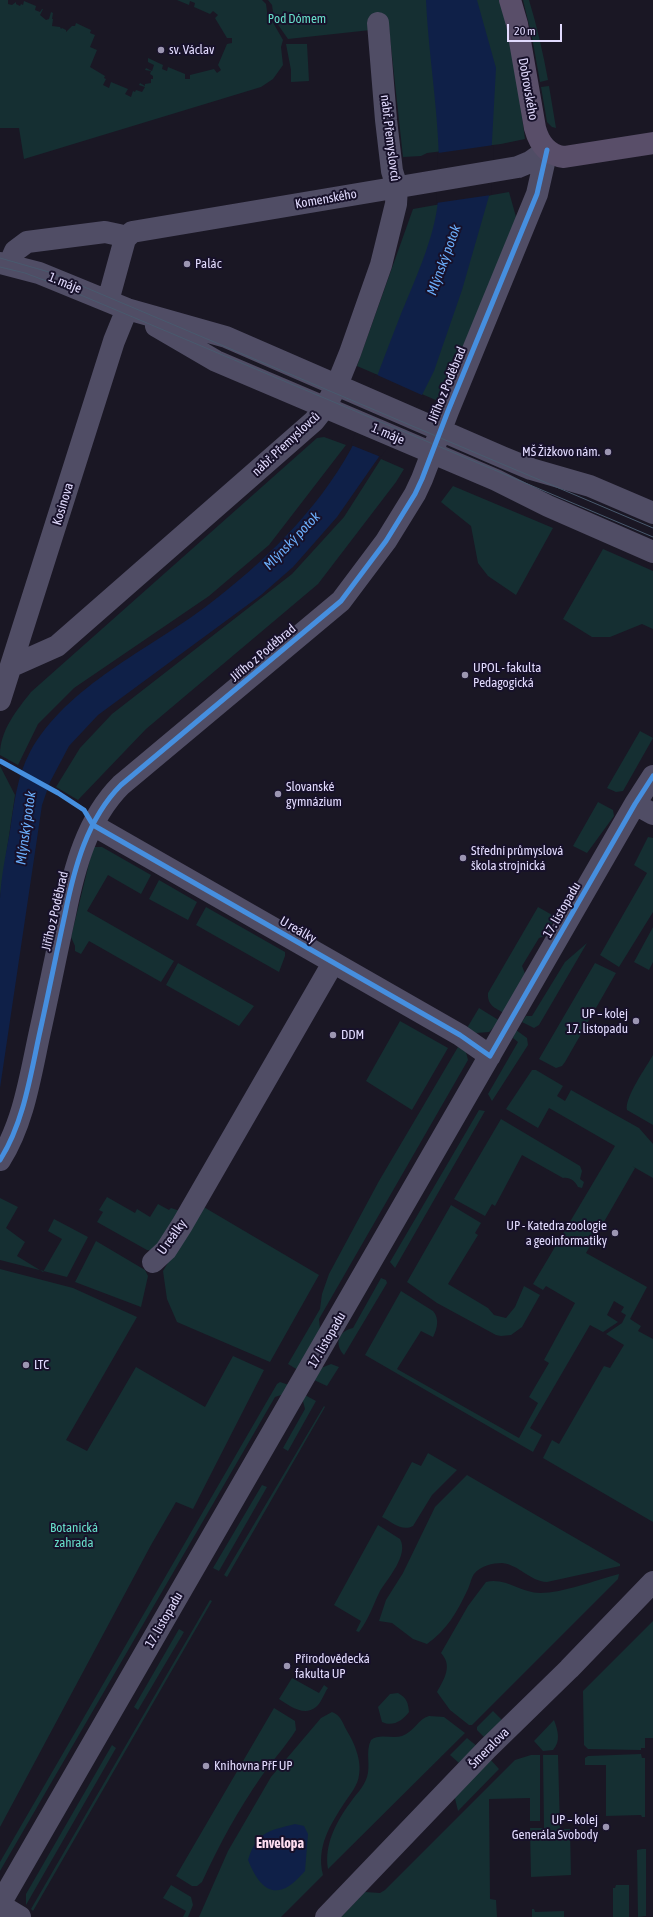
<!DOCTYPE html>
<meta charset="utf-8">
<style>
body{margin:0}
#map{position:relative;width:653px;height:1917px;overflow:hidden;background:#1a1724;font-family:"Asap Condensed",sans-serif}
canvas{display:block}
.scale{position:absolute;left:507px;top:24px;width:55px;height:18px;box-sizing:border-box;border:2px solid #e2dbfe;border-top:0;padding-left:5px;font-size:12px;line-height:14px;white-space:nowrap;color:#e2dbfe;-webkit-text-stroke:3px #17112a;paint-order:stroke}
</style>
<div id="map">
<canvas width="653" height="1917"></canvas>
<div class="scale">20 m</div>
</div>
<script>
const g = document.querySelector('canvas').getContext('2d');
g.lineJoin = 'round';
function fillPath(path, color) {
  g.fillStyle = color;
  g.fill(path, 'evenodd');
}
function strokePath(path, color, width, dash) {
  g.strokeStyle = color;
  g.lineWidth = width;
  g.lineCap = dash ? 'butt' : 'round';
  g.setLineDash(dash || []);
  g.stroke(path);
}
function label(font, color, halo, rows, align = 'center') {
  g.font = font + ' "Asap Condensed",sans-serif';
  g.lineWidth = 4;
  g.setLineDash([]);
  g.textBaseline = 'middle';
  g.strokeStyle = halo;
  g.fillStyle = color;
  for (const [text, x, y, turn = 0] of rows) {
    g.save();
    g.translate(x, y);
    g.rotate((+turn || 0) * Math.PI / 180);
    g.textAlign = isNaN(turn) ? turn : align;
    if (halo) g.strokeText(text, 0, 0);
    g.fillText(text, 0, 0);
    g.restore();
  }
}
const green = new Path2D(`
 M 0,0 L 8,0 L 8,4 L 12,5 L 16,2 L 16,4 L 20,6 L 21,4 L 23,5 L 24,1 L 36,6 L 35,10 L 40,12 L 42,9 L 43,9 L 40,15 L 46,20 L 49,19 L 51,12 L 53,13 L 52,19 L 53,19 L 52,26 L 60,27 L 61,29 L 62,28 L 66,30 L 66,32 L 72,26 L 75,26 L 76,23 L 91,30 L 90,33 L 95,35 L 90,47 L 97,50 L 90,67 L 105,76 L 104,78 L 106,79 L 103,85 L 109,88 L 111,82 L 128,89 L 125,94 L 131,97 L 133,91 L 135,92 L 136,90 L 142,92 L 145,87 L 139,85 L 140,83 L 145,86 L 145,84 L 151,83 L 151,79 L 153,79 L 153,76 L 150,74 L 151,71 L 145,70 L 146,68 L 152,71 L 154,65 L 148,62 L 148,58 L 163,65 L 162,69 L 167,71 L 168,67 L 185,74 L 185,79 L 190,79 L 190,75 L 214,69 L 217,73 L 221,70 L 218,65 L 227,44 L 232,43 L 232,38 L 227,38 L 215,18 L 218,15 L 213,11 L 210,14 L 194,7 L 195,3 L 190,1 L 189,5 L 177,0 L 262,0 L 266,4 L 268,19 L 271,19 L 283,40 L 281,47 L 283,65 L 273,79 L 261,87 L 24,159 L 19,128 L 0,128 Z
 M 268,0 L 500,0 L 510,30 L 525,139 L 501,144 L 427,153 L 421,156 L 403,157 L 389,28 L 288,39 L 274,19 L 272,5 Z
 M 523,0 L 529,0 C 537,26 543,53 548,80 L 540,82 L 532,37 Z
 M 286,44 L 307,44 L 309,81 L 291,82 L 291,70 Z
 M 549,86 L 556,128 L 552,127 L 547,122 L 541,87 Z
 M 509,192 L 518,224 L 438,401 L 357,366 L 413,209 Z
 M 324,437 L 346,445 L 269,545 L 209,596 L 74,688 L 38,724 L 18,765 L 0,755 C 0,730 17,710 31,692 L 317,438 Z
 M 381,459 L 404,469 L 396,482 L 318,584 L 146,729 L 78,800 L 56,787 L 80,748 L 112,714 L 292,574 L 344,517 Z
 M 453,486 L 553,528 L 516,595 L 488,576 L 478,563 L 471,526 L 441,502 Z
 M 603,549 L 653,571 L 653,629 L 642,624 L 610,637 L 592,637 L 563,619 Z
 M 640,731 L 653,738 L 623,791 L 616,792 L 607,788 Z
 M 0,766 L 15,795 L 0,897 Z
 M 598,802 L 613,810 L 614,816 L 587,853 L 573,846 Z
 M 648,837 L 653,838 L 653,912 L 619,967 L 600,955 L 647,873 L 634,865 Z
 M 93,847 L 102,847 L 151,875 L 141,894 L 108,875 L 87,911 L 174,961 L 161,982 L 89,941 L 81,954 L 75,951 L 75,946 L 71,937 Z
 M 159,880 L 197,902 L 188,920 L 149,899 Z
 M 206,907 L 285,952 L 285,956 L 279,972 L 196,925 Z
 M 538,907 L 554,916 L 548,935 L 539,938 L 522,966 L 526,976 L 504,1013 C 495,1008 487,1005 488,993 Z
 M 653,927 L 653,962 L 649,970 L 634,962 Z
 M 587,943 L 539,1025 L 534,1028 L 522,1022 L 526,1016 L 532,1016 L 565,962 Z
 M 178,963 L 254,1006 L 239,1026 L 166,985 Z
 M 595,963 L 616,973 L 565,1062 L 562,1066 L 556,1068 L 539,1059 Z
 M 479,1008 L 500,1021 L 489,1032 L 476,1033 L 467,1028 Z
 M 400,1021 L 448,1048 L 412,1110 L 366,1081 Z
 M 516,1030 L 527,1038 L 528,1045 L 492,1101 L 488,1094 L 518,1042 L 513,1038 Z
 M 458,1047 L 466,1052 L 468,1060 L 319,1319 L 320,1329 L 298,1370 L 288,1364 L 320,1309 L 322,1294 L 329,1274 L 379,1181 Z
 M 653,1055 L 653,1125 L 627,1110 C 624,1098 647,1066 653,1055 Z
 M 532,1070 L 536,1070 L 563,1086 L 557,1096 L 565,1101 L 571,1090 L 639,1128 L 653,1144 L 653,1178 L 632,1166 L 635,1168 L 586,1253 L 647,1287 L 630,1319 L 641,1326 L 638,1331 L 653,1339 L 653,1522 L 543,1458 L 552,1440 L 559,1444 L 604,1366 L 610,1368 L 624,1345 L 606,1334 L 622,1323 L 626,1315 L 621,1312 L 624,1307 L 614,1301 L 607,1315 L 618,1322 L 603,1332 L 590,1325 L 530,1428 L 542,1435 L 533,1452 L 365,1355 L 401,1291 L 433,1311 C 440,1319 437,1329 433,1337 L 421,1331 L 397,1369 L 519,1438 L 538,1403 L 529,1397 L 549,1363 L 544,1360 L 575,1303 L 546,1286 L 543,1290 L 533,1284 L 615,1146 L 549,1108 L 538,1128 L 506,1109 Z
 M 479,1110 L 485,1111 L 395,1268 L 390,1262 Z
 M 501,1119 L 580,1166 L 582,1171 L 580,1179 L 584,1182 L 582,1188 L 578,1187 C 575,1181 570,1177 563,1178 L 522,1155 L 495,1206 L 492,1204 L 485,1216 L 454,1199 Z
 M 107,1197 L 135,1213 L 137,1209 L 150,1217 L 158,1204 L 169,1210 L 171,1208 L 183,1212 L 154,1251 L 147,1250 L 97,1222 L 103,1212 L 99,1210 Z
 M 0,1198 L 18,1207 L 6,1228 L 25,1242 L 17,1256 L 43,1272 L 62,1239 L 48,1231 L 54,1219 L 88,1237 L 67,1277 L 0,1260 Z
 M 451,1205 L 481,1223 L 475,1233 L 478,1235 L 448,1284 L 488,1308 L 494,1315 L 506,1318 L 515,1307 L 524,1286 L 540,1295 L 522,1327 L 511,1335 L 501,1336 L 496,1335 L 437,1303 L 407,1282 Z
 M 202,1206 L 319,1275 L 270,1362 L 177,1322 L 167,1299 L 163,1271 Z
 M 96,1241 L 145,1270 L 148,1276 L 141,1307 L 75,1282 Z
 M 0,1269 L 73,1288 L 137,1317 L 66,1440 L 87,1451 L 136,1367 L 205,1407 L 233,1356 L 264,1370 L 193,1509 L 176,1502 L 151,1545 L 0,1827 Z
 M 381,1278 L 386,1280 L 387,1283 L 344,1355 C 334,1344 338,1331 353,1328 Z
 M 331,1364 L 339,1367 L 327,1386 L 314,1380 L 321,1368 Z
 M 280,1382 L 289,1385 L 284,1394 L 275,1397 L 0,1871 L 0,1862 L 277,1384 Z
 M 305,1395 L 316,1401 L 288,1451 L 283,1448 L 305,1409 L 303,1401 Z
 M 324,1406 L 325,1407 L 227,1577 L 224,1575 Z
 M 428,1453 L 457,1470 L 432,1495 L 413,1526 C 402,1532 392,1522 382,1517 L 412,1462 L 421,1466 Z
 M 467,1475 L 620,1564 L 620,1566 L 547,1582 C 529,1581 520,1565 502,1563 C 493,1563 480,1566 474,1574 C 471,1578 470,1586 467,1591 C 457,1612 447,1630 427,1644 L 413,1639 L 392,1623 L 379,1621 L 386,1600 L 403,1573 L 435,1507 Z
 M 262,1485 L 267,1487 L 219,1571 L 213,1568 Z
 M 378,1525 L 400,1539 C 409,1555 388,1578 380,1591 C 373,1605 369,1619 359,1632 L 356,1631 L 361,1621 L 334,1605 Z
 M 619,1574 L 618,1579 L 472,1725 L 469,1725 L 450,1710 L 437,1692 C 444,1679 453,1666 441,1653 L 468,1606 L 486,1582 C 505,1577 521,1593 540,1593 C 563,1593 596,1580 619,1574 Z
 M 210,1600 L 212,1601 L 33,1911 L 31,1909 Z
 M 653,1621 L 653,1738 L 645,1738 L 645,1748 L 641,1748 L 641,1750 L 588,1749 L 584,1745 L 583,1691 Z
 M 179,1629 L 184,1632 L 138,1710 L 134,1707 Z
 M 292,1678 L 319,1693 L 324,1685 L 328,1688 C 324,1693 322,1702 316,1707 C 304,1717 290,1706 279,1699 Z
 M 398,1693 C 407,1698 408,1703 409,1712 C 402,1721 393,1727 382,1722 L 378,1707 L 390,1694 Z
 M 274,1708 L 295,1721 L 296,1730 C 286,1746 272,1761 261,1777 C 238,1810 219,1845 202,1882 L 197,1886 L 192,1886 L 176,1876 Z
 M 493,1711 L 503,1721 L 486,1739 L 477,1730 L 477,1727 Z
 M 332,1712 C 341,1715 343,1724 347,1731 C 354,1742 362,1761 359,1775 C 358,1785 351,1793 345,1802 C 330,1825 316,1847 323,1875 L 281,1917 L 199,1917 L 228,1851 L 271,1777 L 321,1718 Z
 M 429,1716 L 444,1717 L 465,1733 L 328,1869 C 324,1845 336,1822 350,1803 C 356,1794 364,1787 367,1777 C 371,1765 365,1752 371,1740 C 379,1733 392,1739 402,1736 C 414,1732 418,1719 429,1716 Z
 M 554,1720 C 558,1731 561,1741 553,1750 L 543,1751 L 534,1741 Z
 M 467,1738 L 478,1747 L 459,1763 L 450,1755 Z
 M 112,1745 L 116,1748 L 26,1905 L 26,1894 Z
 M 641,1754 L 642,1758 L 645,1758 L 645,1817 L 642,1817 L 641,1815 L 606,1816 L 606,1765 L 585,1765 L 585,1758 L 588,1756 Z
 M 531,1755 L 540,1755 L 540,1821 L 530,1821 L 530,1798 L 489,1799 L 490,1899 L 496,1900 L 497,1917 L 341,1917 L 365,1892 L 380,1893 L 385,1890 L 515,1760 Z
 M 543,1755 L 558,1755 L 560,1829 L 570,1829 L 571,1875 L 531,1877 L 530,1828 L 544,1828 Z
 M 490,1759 L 499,1769 L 458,1811 L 454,1794 Z
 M 642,1849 L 646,1849 L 646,1916 L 638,1917 L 637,1850 Z
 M 171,1885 L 191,1897 L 193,1905 L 188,1917 L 183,1917 L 186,1911 L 163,1898 Z
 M 616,1885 L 629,1885 L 629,1917 L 613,1917 L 613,1888 L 615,1888 Z
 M 532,1909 L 534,1909 L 535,1912 L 564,1911 L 564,1917 L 532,1917 Z`);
const water = new Path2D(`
 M 426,0 L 477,0 L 496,68 L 489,196 L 462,290 L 434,371 L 422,395 L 337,517 L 293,567 L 261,595 L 98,715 L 69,746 L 50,782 L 42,805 L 0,1088 C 0,1025 0,962 0,899 C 1,877 6,853 10,831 C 14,804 17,776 30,752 C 67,685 149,650 208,605 C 263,563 317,511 351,449 C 360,433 364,413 370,396 C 379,370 389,345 399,319 C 413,284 435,238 438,200 C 443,133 429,67 426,0 Z
 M 295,1824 L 304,1826 L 308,1834 L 305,1871 C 300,1876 295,1882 289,1886 C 267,1900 255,1877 248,1860 C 257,1831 269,1831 295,1824 Z`);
const pier = new Path2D(`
 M 494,145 L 491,195 L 436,203 L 438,153 Z
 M 375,374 L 424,396 L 381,457 L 351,445 Z`);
const minor = new Path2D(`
 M 0,263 L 39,273 L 127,309 L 226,337 L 502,457 L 531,469 L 590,486 L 653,513
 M 9,265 L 15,251 L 27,242 L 105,232 L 119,235 L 125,239
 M 108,301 L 125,239 L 132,232 L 518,167 L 530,162 L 547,150
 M 156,326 L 216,361 L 496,480 L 548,506 L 653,552
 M 12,666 L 57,646 L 314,421 L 325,407 L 337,385 L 350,353 L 381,265 L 396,204 L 397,187 L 392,171 L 386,120 L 378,23
 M 0,700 L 114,341 L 127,309
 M 635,804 L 653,814
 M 93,825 L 460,1035 L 490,1056
 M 0,1160 C 23,1124 30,1078 39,1036 C 48,996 56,955 65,914 C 74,869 87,819 121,785 L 341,601 L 386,541 L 415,494 L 422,479 L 448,411 L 537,194 L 547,150
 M 153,1262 L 166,1250 L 182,1225 L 333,963
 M 0,1904 L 635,804 L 653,776
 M 0,1905 L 20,1917
 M 326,1917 L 487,1749 L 569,1669 L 653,1582`);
const major = new Path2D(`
 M 510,0 L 517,24 L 535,128 C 539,143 547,155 564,157 L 653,143`);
const tram = new Path2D(`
 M 0,258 L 49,272 L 653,528
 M 0,267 L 25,273 L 57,285 L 653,537`);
const cycleway = new Path2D(`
 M 0,761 L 58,793 L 84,810 L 93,825 L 460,1035 L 490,1056 L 635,804 L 653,776
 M 0,1160 C 23,1124 30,1078 39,1036 C 48,996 56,955 65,914 C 74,869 87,819 121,785 L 341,601 L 386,541 L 415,494 L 422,479 L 448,411 L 537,194 L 547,150`);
const markers = [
 [161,50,4,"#9c96b2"],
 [187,264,4,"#9c96b2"],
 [608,452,4,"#9c96b2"],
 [465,675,4,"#9c96b2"],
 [278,794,4,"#9c96b2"],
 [463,858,4,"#9c96b2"],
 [636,1021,4,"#9c96b2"],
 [333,1035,4,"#9c96b2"],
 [615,1233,4,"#9c96b2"],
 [26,1365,4,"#9c96b2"],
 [287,1666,4,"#9c96b2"],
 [206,1766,4,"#9c96b2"],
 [606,1827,4,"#9c96b2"]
];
const parkNames = [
 ["Pod Dómem",297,19],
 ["Botanická",74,1528],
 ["zahrada",74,1543]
];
const poiNames = [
 ["sv. Václav",169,50],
 ["Palác",195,264],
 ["MŠ Žižkovo nám.",600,452,"right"],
 ["UPOL - fakulta",473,668],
 ["Pedagogická",473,683],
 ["Slovanské",286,787],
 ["gymnázium",286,802],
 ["Střední průmyslová",471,851],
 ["škola strojnická",471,866],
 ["UP – kolej",628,1014,"right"],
 ["17. listopadu",628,1029,"right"],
 ["DDM",341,1035],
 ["UP - Katedra zoologie",607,1226,"right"],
 ["a geoinformatiky",607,1241,"right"],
 ["LTC",34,1365],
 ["Přírodovědecká",295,1659],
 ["fakulta UP",295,1674],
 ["Knihovna PřF UP",214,1766],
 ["UP – kolej",598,1820,"right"],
 ["Generála Svobody",598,1835,"right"]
];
const streetNames = [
 ["Dobrovského",528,89,80],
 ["nábř. Přemyslovců",390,138,83],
 ["Komenského",326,199,-10],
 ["1. máje",65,283,22],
 ["Jiřího z Poděbrad",447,385,-68],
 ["1. máje",388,434,23],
 ["nábř. Přemyslovců",286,444,-43],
 ["Kosinova",63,504,-73],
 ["Jiřího z Poděbrad",263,653,-40],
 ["17. listopadu",562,910,-60],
 ["Jiřího z Poděbrad",55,911,-77],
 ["U reálky",298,930,30],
 ["U reálky",172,1237,-54],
 ["17. listopadu",327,1340,-60],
 ["17. listopadu",164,1620,-60],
 ["Šmeralova",489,1748,-45]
];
const waterNames = [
 ["Mlýnský potok",444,260,-70],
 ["Mlýnský potok",292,541,-46],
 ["Mlýnský potok",26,828,-82]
];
const neighbourhoodNames = [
 ["Envelopa",280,1844]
];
fillPath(green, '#152f32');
fillPath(water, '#0f2048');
fillPath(pier, '#1a1724');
strokePath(minor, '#504d65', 22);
strokePath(major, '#594e69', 22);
strokePath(tram, '#495a6e', 1);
strokePath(cycleway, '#468fdf', 5);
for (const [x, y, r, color] of markers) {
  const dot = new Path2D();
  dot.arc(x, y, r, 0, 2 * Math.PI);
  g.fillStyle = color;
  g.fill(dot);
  strokePath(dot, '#17112a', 1.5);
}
label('13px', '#67dec9', '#17112a', parkNames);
label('13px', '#e2dbfe', '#17112a', poiNames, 'left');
label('13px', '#e2dbfe', '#17112a', streetNames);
label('italic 14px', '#6caffc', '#17112a', waterNames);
label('bold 14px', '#feddf0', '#17112a', neighbourhoodNames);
</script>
